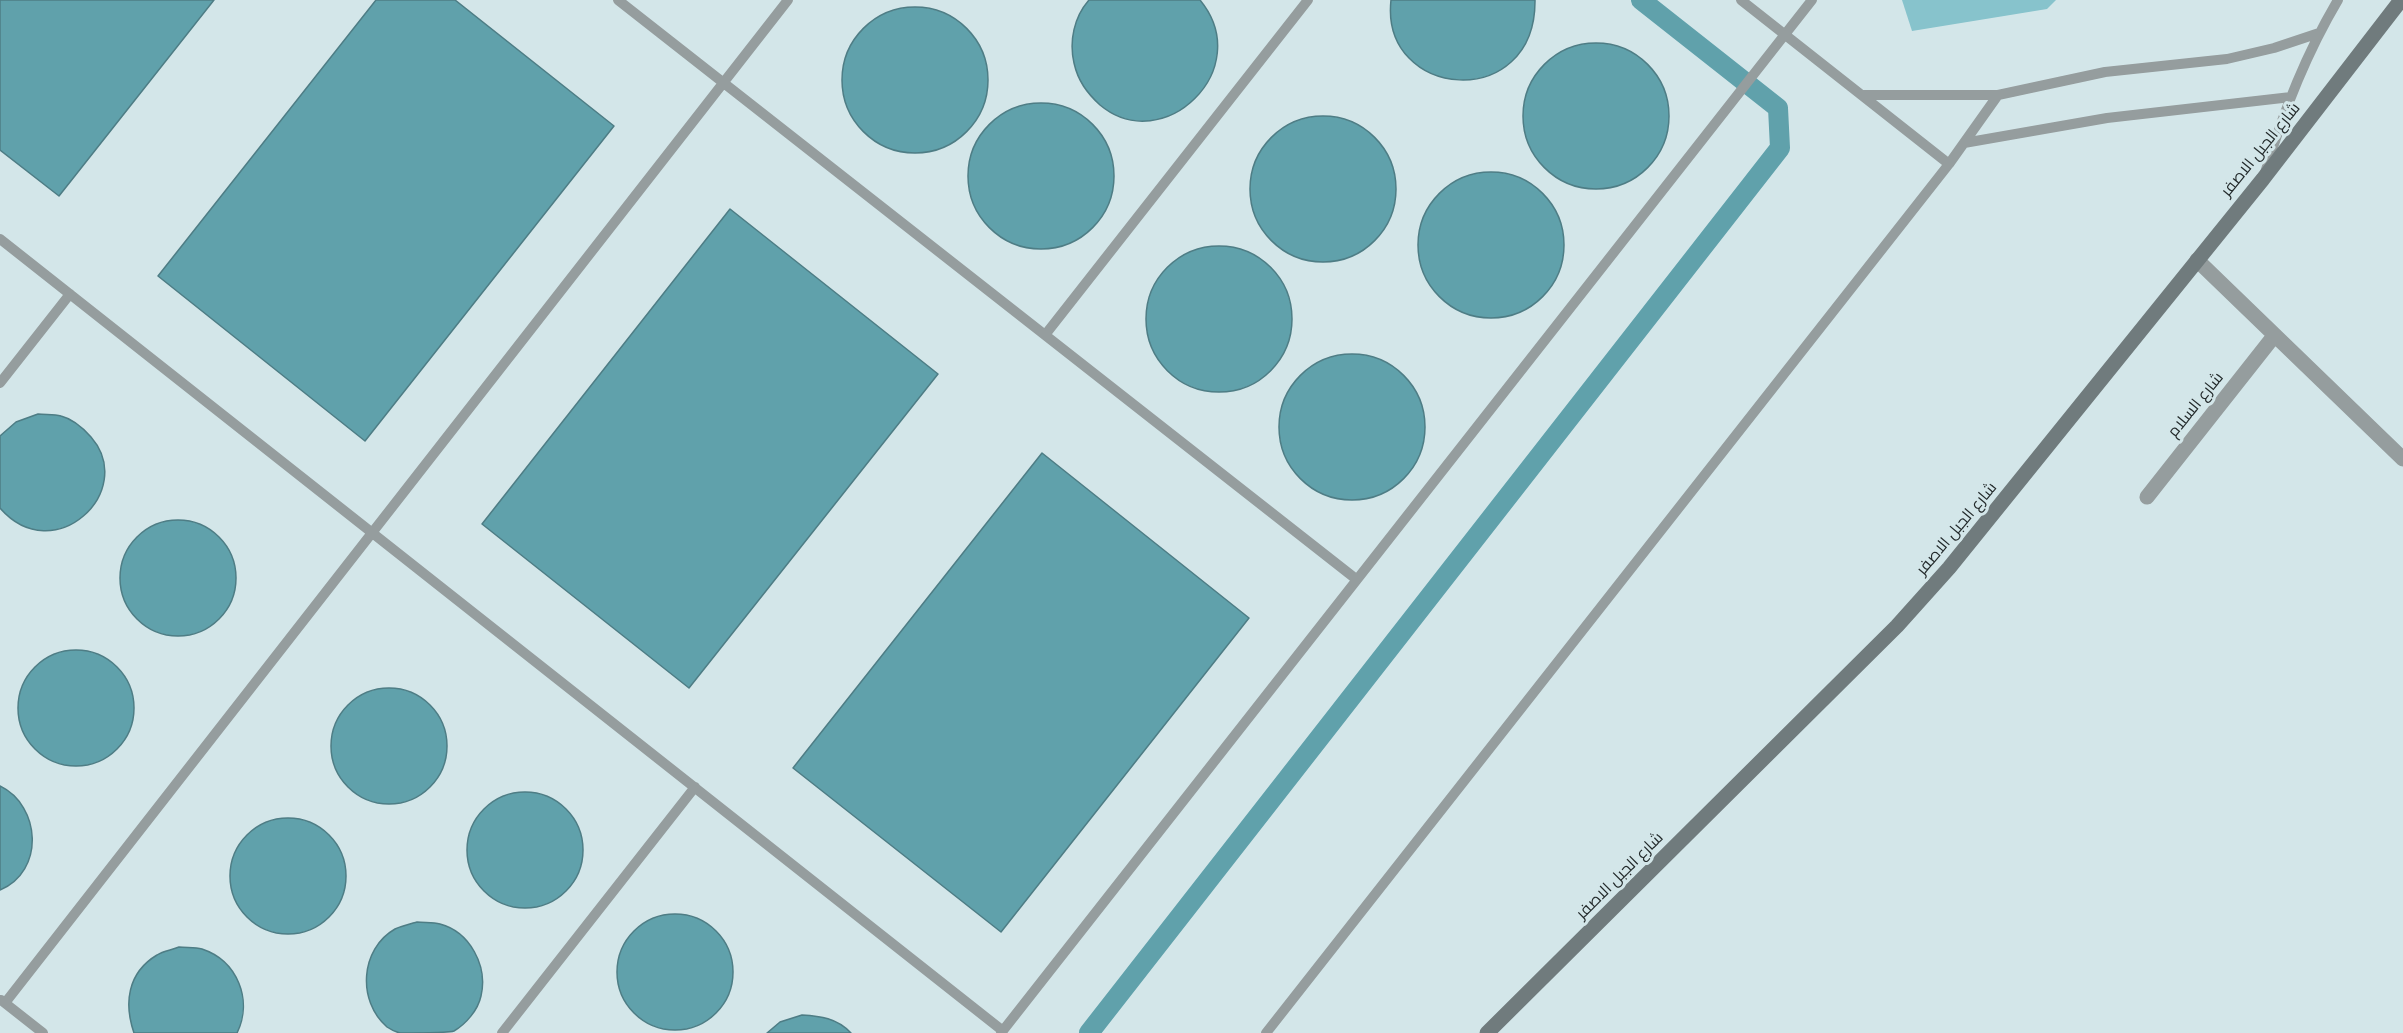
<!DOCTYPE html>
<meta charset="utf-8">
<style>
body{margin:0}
canvas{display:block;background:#d3e6e9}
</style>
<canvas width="2403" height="1033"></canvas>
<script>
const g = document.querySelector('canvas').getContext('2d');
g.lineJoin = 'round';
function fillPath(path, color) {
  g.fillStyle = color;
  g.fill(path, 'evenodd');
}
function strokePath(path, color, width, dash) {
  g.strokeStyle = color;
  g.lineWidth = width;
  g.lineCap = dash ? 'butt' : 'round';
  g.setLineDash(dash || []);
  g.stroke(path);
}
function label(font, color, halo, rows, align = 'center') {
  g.font = font + ' "Archivo Narrow",Cairo,sans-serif';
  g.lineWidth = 6;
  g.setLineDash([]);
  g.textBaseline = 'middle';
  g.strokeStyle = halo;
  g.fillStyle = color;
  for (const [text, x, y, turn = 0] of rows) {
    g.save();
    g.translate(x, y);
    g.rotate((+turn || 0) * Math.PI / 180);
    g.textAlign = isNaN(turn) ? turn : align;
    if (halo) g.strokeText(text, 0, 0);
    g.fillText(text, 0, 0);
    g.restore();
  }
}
const green = new Path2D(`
 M 1902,0 L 2056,0 L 2047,9 L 1912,31 Z`);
const water = new Path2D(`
 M 0,0 L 214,0 L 59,196 L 0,150 Z
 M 376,0 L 455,0 L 614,126 L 365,441 L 158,276 Z
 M 1089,0 L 1200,0 C 1257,69 1163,158 1100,105 C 1087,93 1078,81 1074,63 C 1069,41 1074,17 1089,0 Z
 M 1391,0 L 1535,0 C 1536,113 1380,100 1391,0 Z
 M842 80a73 73 0 1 1 146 0a73 73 0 1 1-146 0Z
 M1523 116a73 73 0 1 1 146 0a73 73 0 1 1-146 0Z
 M968 176a73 73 0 1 1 146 0a73 73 0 1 1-146 0Z
 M1250 189a73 73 0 1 1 146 0a73 73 0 1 1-146 0Z
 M1418 245a73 73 0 1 1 146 0a73 73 0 1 1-146 0Z
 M 730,209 L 938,374 L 689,688 L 482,524 Z
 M1146 319a73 73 0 1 1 146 0a73 73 0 1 1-146 0Z
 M1279 427a73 73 0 1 1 146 0a73 73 0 1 1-146 0Z
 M 38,414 C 45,415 54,414 61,416 C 73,419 83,428 91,437 C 138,491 54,570 0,508 L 0,436 L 16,422 Z
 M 1042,453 L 1249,618 L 1001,932 L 793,768 Z
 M120 578a58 58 0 1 1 116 0a58 58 0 1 1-116 0Z
 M18 708a58 58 0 1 1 116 0a58 58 0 1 1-116 0Z
 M331 746a58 58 0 1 1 116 0a58 58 0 1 1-116 0Z
 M 0,786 C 41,806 45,871 0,890 Z
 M467 850a58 58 0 1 1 116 0a58 58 0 1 1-116 0Z
 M230 876a58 58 0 1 1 116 0a58 58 0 1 1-116 0Z
 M617 972a58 58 0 1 1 116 0a58 58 0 1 1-116 0Z
 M 417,922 C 424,923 433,922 440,924 C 470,932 488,966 481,996 C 478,1010 466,1024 454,1031 C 448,1033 407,1033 400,1033 C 396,1032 390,1029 387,1027 C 357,1001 360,949 395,929 C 402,926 410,924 417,922 Z
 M 179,947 C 186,948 195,947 202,949 C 238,961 253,1001 237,1033 L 134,1033 C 124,1004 127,973 157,955 C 163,951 172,950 179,947 Z
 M 802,1015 C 820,1016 837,1018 851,1033 L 767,1033 L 780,1022 Z`);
const canal = new Path2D(`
 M 1089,1033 L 1780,148 L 1778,108 L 1641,0`);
const lane = new Path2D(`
 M 618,0 L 1356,579
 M 1741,0 L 1949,164
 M 1863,95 L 1998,95 L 2105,72 L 2227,59 L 2274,48 L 2319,33
 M 1964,143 L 2107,118 L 2291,97
 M 2265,173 C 2283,112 2306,54 2338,0
 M 0,239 L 1003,1031
 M 1045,335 L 1308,0
 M 0,383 L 70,294
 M 1,1000 L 43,1033
 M 5,1003 L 788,0
 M 502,1033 L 695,787
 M 1001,1033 L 1812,0
 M 1266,1033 L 1949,164 L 1998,95`);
const street = new Path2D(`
 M 2197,260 L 2403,459
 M 2147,497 L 2274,336`);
const secondary = new Path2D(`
 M 1487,1033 L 1897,626 L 1949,568 L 2263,179 L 2401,0`);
const streetNames = [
 ["شارع الجبل الاصفر",2261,150,-51],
 ["شارع السلام",2196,405,-51],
 ["شارع الجبل الاصفر",1957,529,-50],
 ["شارع الجبل الاصفر",1620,876,-45]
];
fillPath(green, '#87c3cc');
fillPath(water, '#60a1ab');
strokePath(water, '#4e7d85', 1.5);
strokePath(canal, '#60a1ab', 20);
strokePath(lane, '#959d9e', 10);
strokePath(street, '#959d9e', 15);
strokePath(secondary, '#707b7d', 15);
label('16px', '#232a2b', '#d3e6e9', streetNames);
</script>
